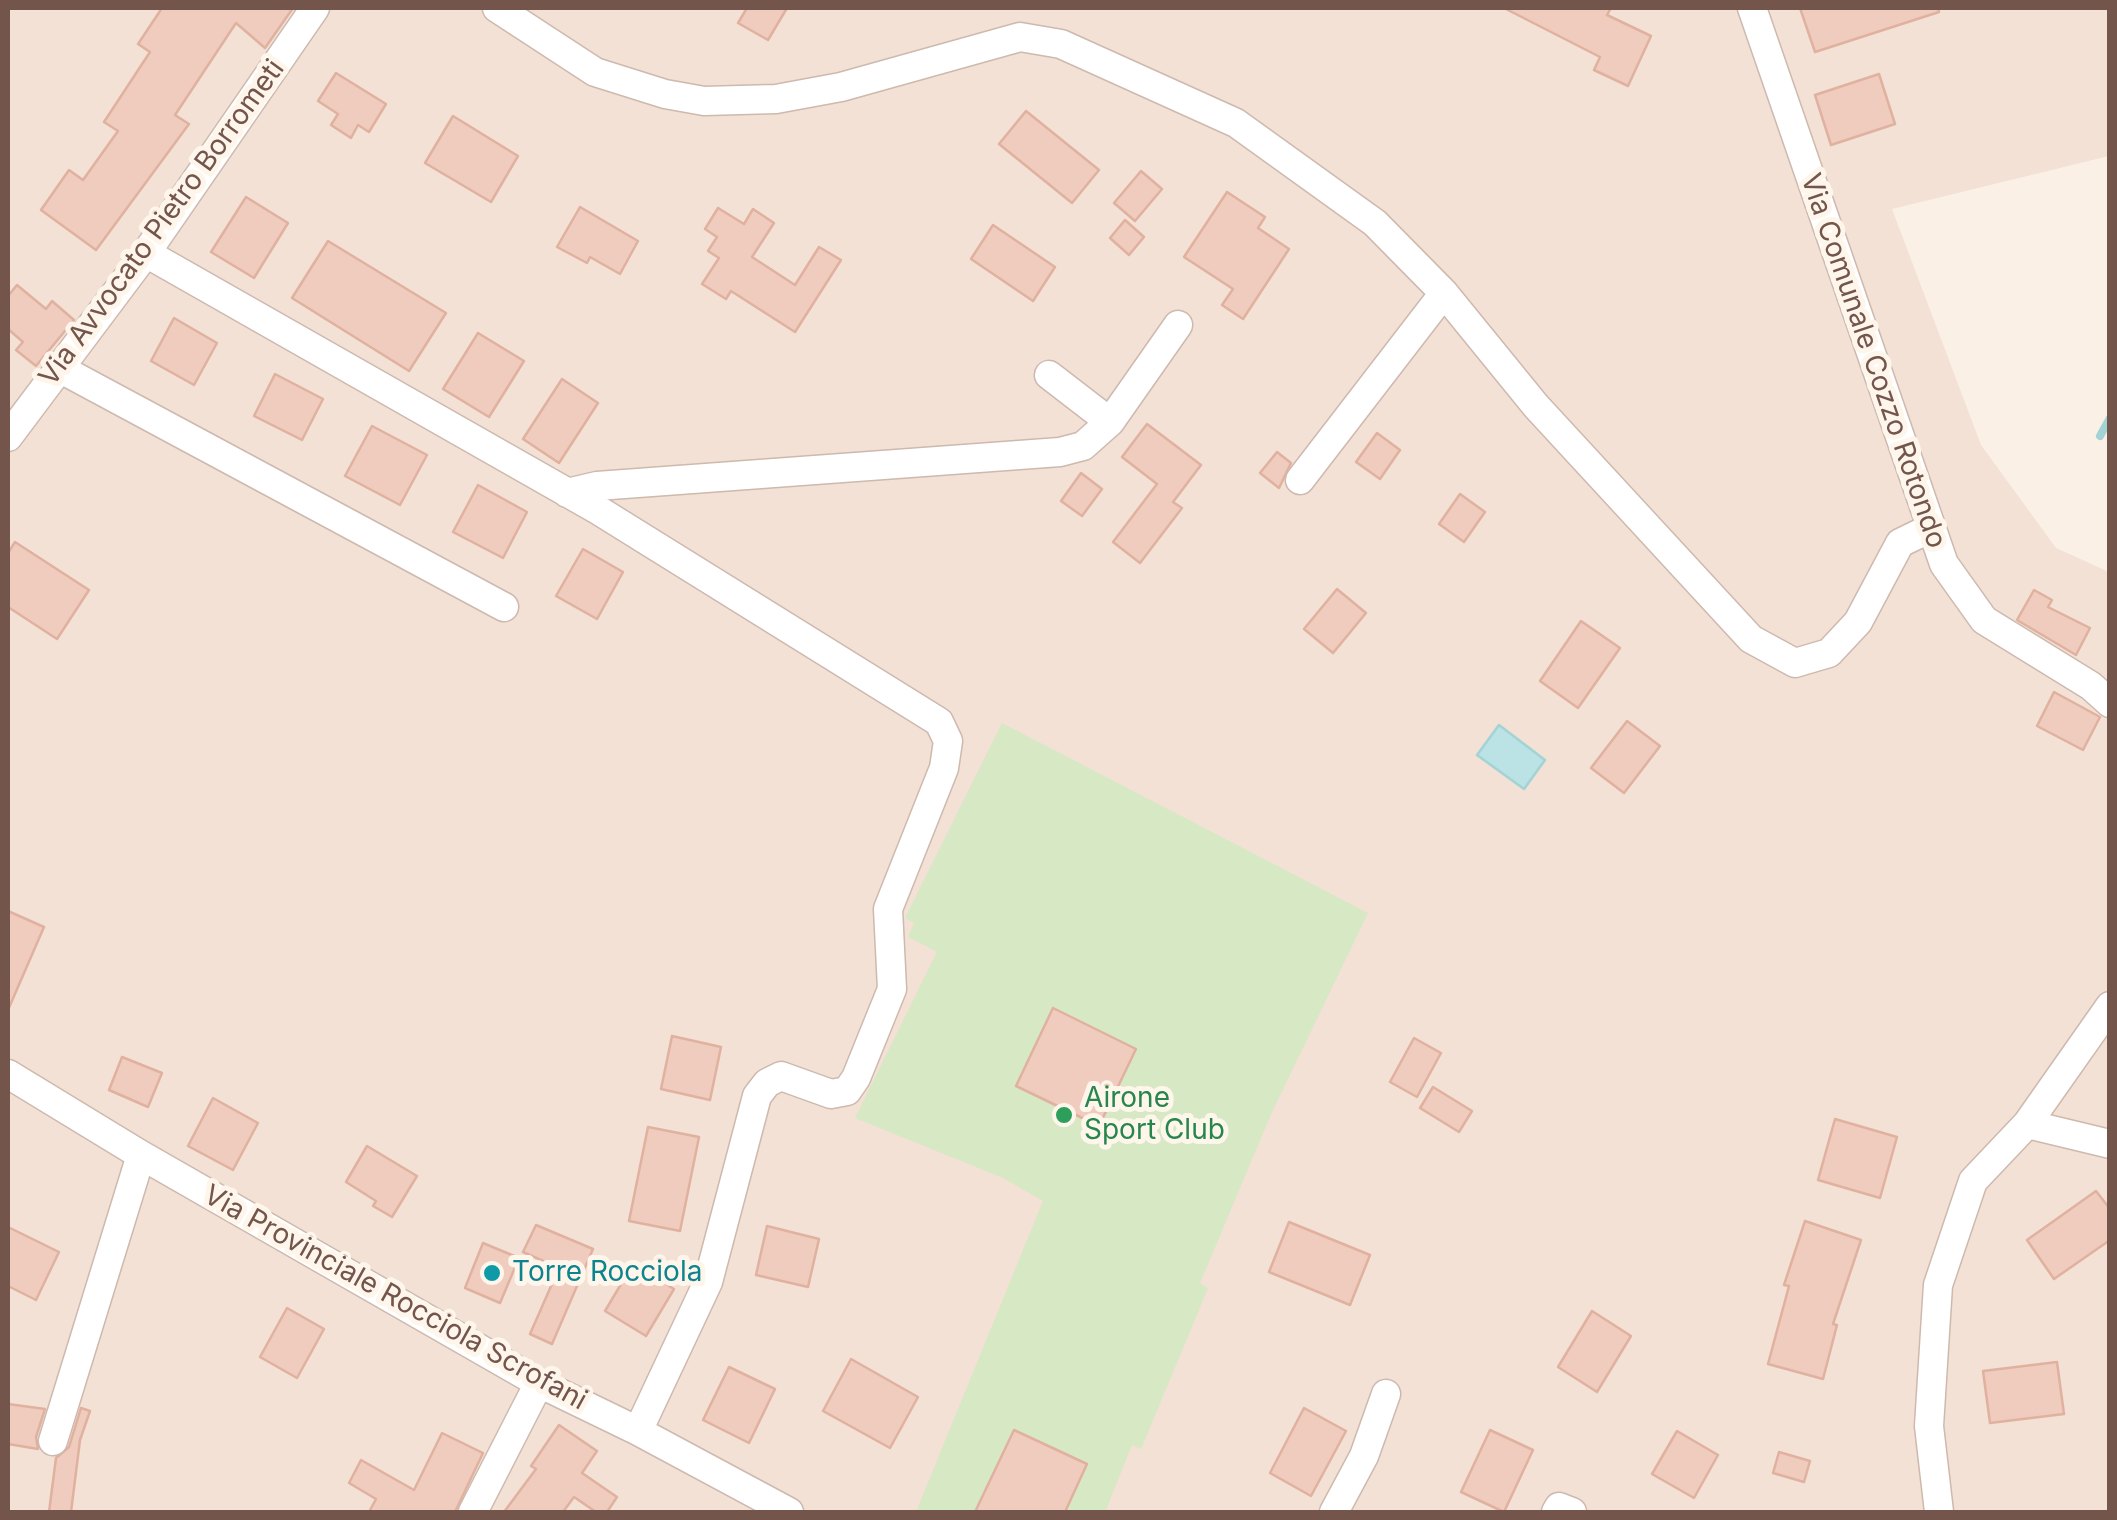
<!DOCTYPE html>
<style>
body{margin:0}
#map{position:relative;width:2117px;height:1520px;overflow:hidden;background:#fbf0e5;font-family:Inter,sans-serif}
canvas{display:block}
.frame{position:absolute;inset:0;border:10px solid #73554c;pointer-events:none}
</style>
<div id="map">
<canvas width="2117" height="1520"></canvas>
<div class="frame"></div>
</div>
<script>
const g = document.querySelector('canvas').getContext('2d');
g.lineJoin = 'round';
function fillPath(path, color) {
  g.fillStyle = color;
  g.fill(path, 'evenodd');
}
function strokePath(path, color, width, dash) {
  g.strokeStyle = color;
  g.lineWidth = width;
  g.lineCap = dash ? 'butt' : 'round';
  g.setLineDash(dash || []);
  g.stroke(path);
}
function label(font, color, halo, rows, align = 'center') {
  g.font = font + ' Inter,sans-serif';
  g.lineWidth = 10;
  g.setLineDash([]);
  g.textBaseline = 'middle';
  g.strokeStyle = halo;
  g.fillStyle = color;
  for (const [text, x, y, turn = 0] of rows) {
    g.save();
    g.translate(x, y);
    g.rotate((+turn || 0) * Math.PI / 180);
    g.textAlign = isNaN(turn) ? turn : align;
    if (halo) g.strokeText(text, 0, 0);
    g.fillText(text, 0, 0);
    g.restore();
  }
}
const residential = new Path2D(`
 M 8,8 L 2109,8 L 2109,156 L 1892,209 L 1981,445 L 2056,548 L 2109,572 L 2109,1512 L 8,1512 Z`);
const green = new Path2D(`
 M 1002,723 L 1368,913 L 1272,1112 L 1200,1283 L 1208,1288 L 1141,1449 L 1132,1445 L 1105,1512 L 916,1512 L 1043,1201 L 1003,1178 L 855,1118 L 937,952 L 908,937 L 914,923 L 905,918 Z`);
const water = new Path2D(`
 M 1499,725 L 1545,760 L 1524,789 L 1477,755 Z`);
const stream = new Path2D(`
 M 2100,436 L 2110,418`);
const building = new Path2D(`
 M 162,8 L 293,8 L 265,48 L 236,23 L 175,115 L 189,124 L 96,250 L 41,210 L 69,170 L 83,180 L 118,131 L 104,122 L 150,52 L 138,44 Z
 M 747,8 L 787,8 L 768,40 L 738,23 Z
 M 1504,8 L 1611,8 L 1607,15 L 1651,36 L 1628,86 L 1594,70 L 1600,57 Z
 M 1800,8 L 1938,8 L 1939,12 L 1815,52 Z
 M 336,73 L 386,104 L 369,132 L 358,125 L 351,138 L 331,125 L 338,114 L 318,101 Z
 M 1879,74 L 1895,124 L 1831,145 L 1815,95 Z
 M 1026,111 L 1099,170 L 1072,203 L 999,144 Z
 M 453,116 L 518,156 L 491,202 L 425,163 Z
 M 1141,171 L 1162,189 L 1135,221 L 1114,203 Z
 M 1227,192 L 1265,217 L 1258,228 L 1289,249 L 1243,319 L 1222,305 L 1233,289 L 1184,257 Z
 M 246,197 L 288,223 L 254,278 L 211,252 Z
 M 580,207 L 638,241 L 620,274 L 590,257 L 587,263 L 557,247 Z
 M 718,208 L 744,224 L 753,209 L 774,223 L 752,257 L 795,285 L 819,247 L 841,260 L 795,332 L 731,291 L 726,299 L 702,284 L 719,258 L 708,251 L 717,237 L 705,229 Z
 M 1125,220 L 1144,237 L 1129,255 L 1110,238 Z
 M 993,225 L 1055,267 L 1033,301 L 971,259 Z
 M 328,241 L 446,313 L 409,371 L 292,298 Z
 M 17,285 L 46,309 L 52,301 L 74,320 L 36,366 L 16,350 L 23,342 L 8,329 L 8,296 Z
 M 174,318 L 217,343 L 194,385 L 151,361 Z
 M 478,333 L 524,361 L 489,417 L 443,389 Z
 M 275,374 L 323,399 L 302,440 L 254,416 Z
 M 562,379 L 598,403 L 559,463 L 523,439 Z
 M 1147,424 L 1201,465 L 1173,502 L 1182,508 L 1140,563 L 1113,542 L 1157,484 L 1122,457 Z
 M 372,426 L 427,455 L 400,505 L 345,476 Z
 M 1377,433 L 1400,450 L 1380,479 L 1356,462 Z
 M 1277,452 L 1291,463 L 1279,488 L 1260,473 Z
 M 1081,473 L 1102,489 L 1082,516 L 1061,501 Z
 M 478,485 L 527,512 L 503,558 L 453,532 Z
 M 1460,494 L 1485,512 L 1464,542 L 1439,524 Z
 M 15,542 L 89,590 L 57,639 L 8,607 L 8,553 Z
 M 583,549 L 623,572 L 597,619 L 556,596 Z
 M 1337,589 L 1366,613 L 1333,653 L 1304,629 Z
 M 2034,590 L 2052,600 L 2048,607 L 2090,628 L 2076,655 L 2017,620 Z
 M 1581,621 L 1620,648 L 1578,708 L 1540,681 Z
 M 2054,692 L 2100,717 L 2083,750 L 2037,726 Z
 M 1627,721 L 1660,746 L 1624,793 L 1591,768 Z
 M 8,911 L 44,927 L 8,1010 Z
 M 1053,1008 L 1136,1049 L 1099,1126 L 1016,1086 Z
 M 672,1036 L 721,1047 L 710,1100 L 661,1089 Z
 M 1414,1038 L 1441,1053 L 1417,1097 L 1390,1082 Z
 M 122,1057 L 162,1073 L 148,1107 L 109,1090 Z
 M 1433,1087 L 1472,1111 L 1459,1132 L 1420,1108 Z
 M 213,1098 L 258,1123 L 233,1170 L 188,1146 Z
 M 1835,1119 L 1897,1137 L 1880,1198 L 1818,1180 Z
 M 648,1127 L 699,1137 L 680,1231 L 629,1221 Z
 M 367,1146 L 417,1176 L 392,1217 L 373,1206 L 376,1201 L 346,1182 Z
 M 2096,1191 L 2110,1209 L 2110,1240 L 2054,1279 L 2027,1240 Z
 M 1805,1221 L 1861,1240 L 1833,1324 L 1837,1325 L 1823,1379 L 1768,1364 L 1789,1286 L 1784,1285 Z
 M 1289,1222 L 1370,1255 L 1350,1305 L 1269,1272 Z
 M 536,1225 L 593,1249 L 552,1344 L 530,1334 L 559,1268 L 523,1252 Z
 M 767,1226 L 819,1239 L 808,1287 L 756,1275 Z
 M 8,1227 L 59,1252 L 36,1300 L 8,1286 Z
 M 483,1243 L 519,1258 L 500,1303 L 465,1288 Z
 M 633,1264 L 674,1289 L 646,1336 L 605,1311 Z
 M 287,1308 L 324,1329 L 297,1378 L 260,1357 Z
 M 1592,1311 L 1631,1336 L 1597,1392 L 1558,1367 Z
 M 851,1359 L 918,1397 L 890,1448 L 823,1411 Z
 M 2057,1362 L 2064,1414 L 1990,1423 L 1983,1371 Z
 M 729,1367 L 775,1389 L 749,1443 L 703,1420 Z
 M 8,1404 L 45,1409 L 36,1437 L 38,1449 L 8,1444 Z
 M 81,1408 L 90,1411 L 80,1440 L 71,1512 L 49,1512 L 56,1458 L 69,1447 Z
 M 1304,1408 L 1346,1431 L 1311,1496 L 1270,1473 Z
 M 559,1425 L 597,1451 L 582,1473 L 617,1497 L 607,1512 L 596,1512 L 574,1497 L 563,1512 L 504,1512 L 536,1469 L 531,1466 Z
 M 1014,1430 L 1087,1464 L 1065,1512 L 975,1512 Z
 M 1490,1430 L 1533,1450 L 1504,1512 L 1461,1492 Z
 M 1677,1431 L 1718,1455 L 1694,1498 L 1652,1474 Z
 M 442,1433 L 483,1453 L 455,1512 L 369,1512 L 376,1499 L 349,1483 L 361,1460 L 414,1490 Z
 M 1779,1452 L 1810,1461 L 1804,1482 L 1773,1473 Z`);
const minor = new Path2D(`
 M 497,8 L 595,72 L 665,94 L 704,101 L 776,99 L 841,87 L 1020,37 L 1061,44 L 1236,123 L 1375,223 L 1444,293 L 1536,406 L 1751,639 L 1795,663 L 1829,653 L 1858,622 L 1900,543 L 1931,528
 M 1752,8 L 1944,564 L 1984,620 L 2091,686 L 2110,703
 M 146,253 L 598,510 L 939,722 L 948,741 L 944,768 L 888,909 L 892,989 L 856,1078 L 847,1091 L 831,1094 L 781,1076 L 767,1083 L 757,1096 L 708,1282 L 638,1431
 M 59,368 L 504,607
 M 1049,375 L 1110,422
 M 8,437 L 146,253 L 315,8
 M 1300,480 L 1444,293
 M 567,493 L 597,486 L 1060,452 L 1083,446 L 1110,422 L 1178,325
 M 8,1074 L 141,1155 L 539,1383 L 638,1431 L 789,1512
 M 2027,1124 L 2110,1144
 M 53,1441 L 141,1155
 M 473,1512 L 539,1383
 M 1334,1512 L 1364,1456 L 1386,1394
 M 1556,1512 L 1559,1507 L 1572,1512
 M 1939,1512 L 1929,1426 L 1938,1285 L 1973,1181 L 2027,1124 L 2110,1006`);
const markers = [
 [1064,1115,10,"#2e9e5b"],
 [492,1273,10,"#0f9aa8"]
];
const streetNames = [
 ["Via Avvocato Pietro Borrometi",162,223,-54],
 ["Via Comunale Cozzo Rotondo",1873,361,71],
 ["Via Provinciale Rocciola Scrofani",395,1298,29]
];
const leisureNames = [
 ["Airone",1084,1099],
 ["Sport Club",1084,1131]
];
const cultureNames = [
 ["Torre Rocciola",512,1273]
];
fillPath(residential, '#f2e1d4');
fillPath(green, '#d7e8c5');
fillPath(water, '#bbe2e4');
strokePath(water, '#a2d3d5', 2.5);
strokePath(stream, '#a2d3d5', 8);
fillPath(building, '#efccbe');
strokePath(building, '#e1b1a0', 2.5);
strokePath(minor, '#ceb9af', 31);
strokePath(minor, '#fff', 28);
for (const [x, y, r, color] of markers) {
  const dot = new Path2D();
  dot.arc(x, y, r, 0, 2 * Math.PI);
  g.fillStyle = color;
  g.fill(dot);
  strokePath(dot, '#fef5eb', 4);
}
label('28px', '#73554c', '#fef5eb', streetNames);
label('28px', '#27864d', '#fef5eb', leisureNames, 'left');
label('28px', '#0d838f', '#fef5eb', cultureNames, 'left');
</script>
